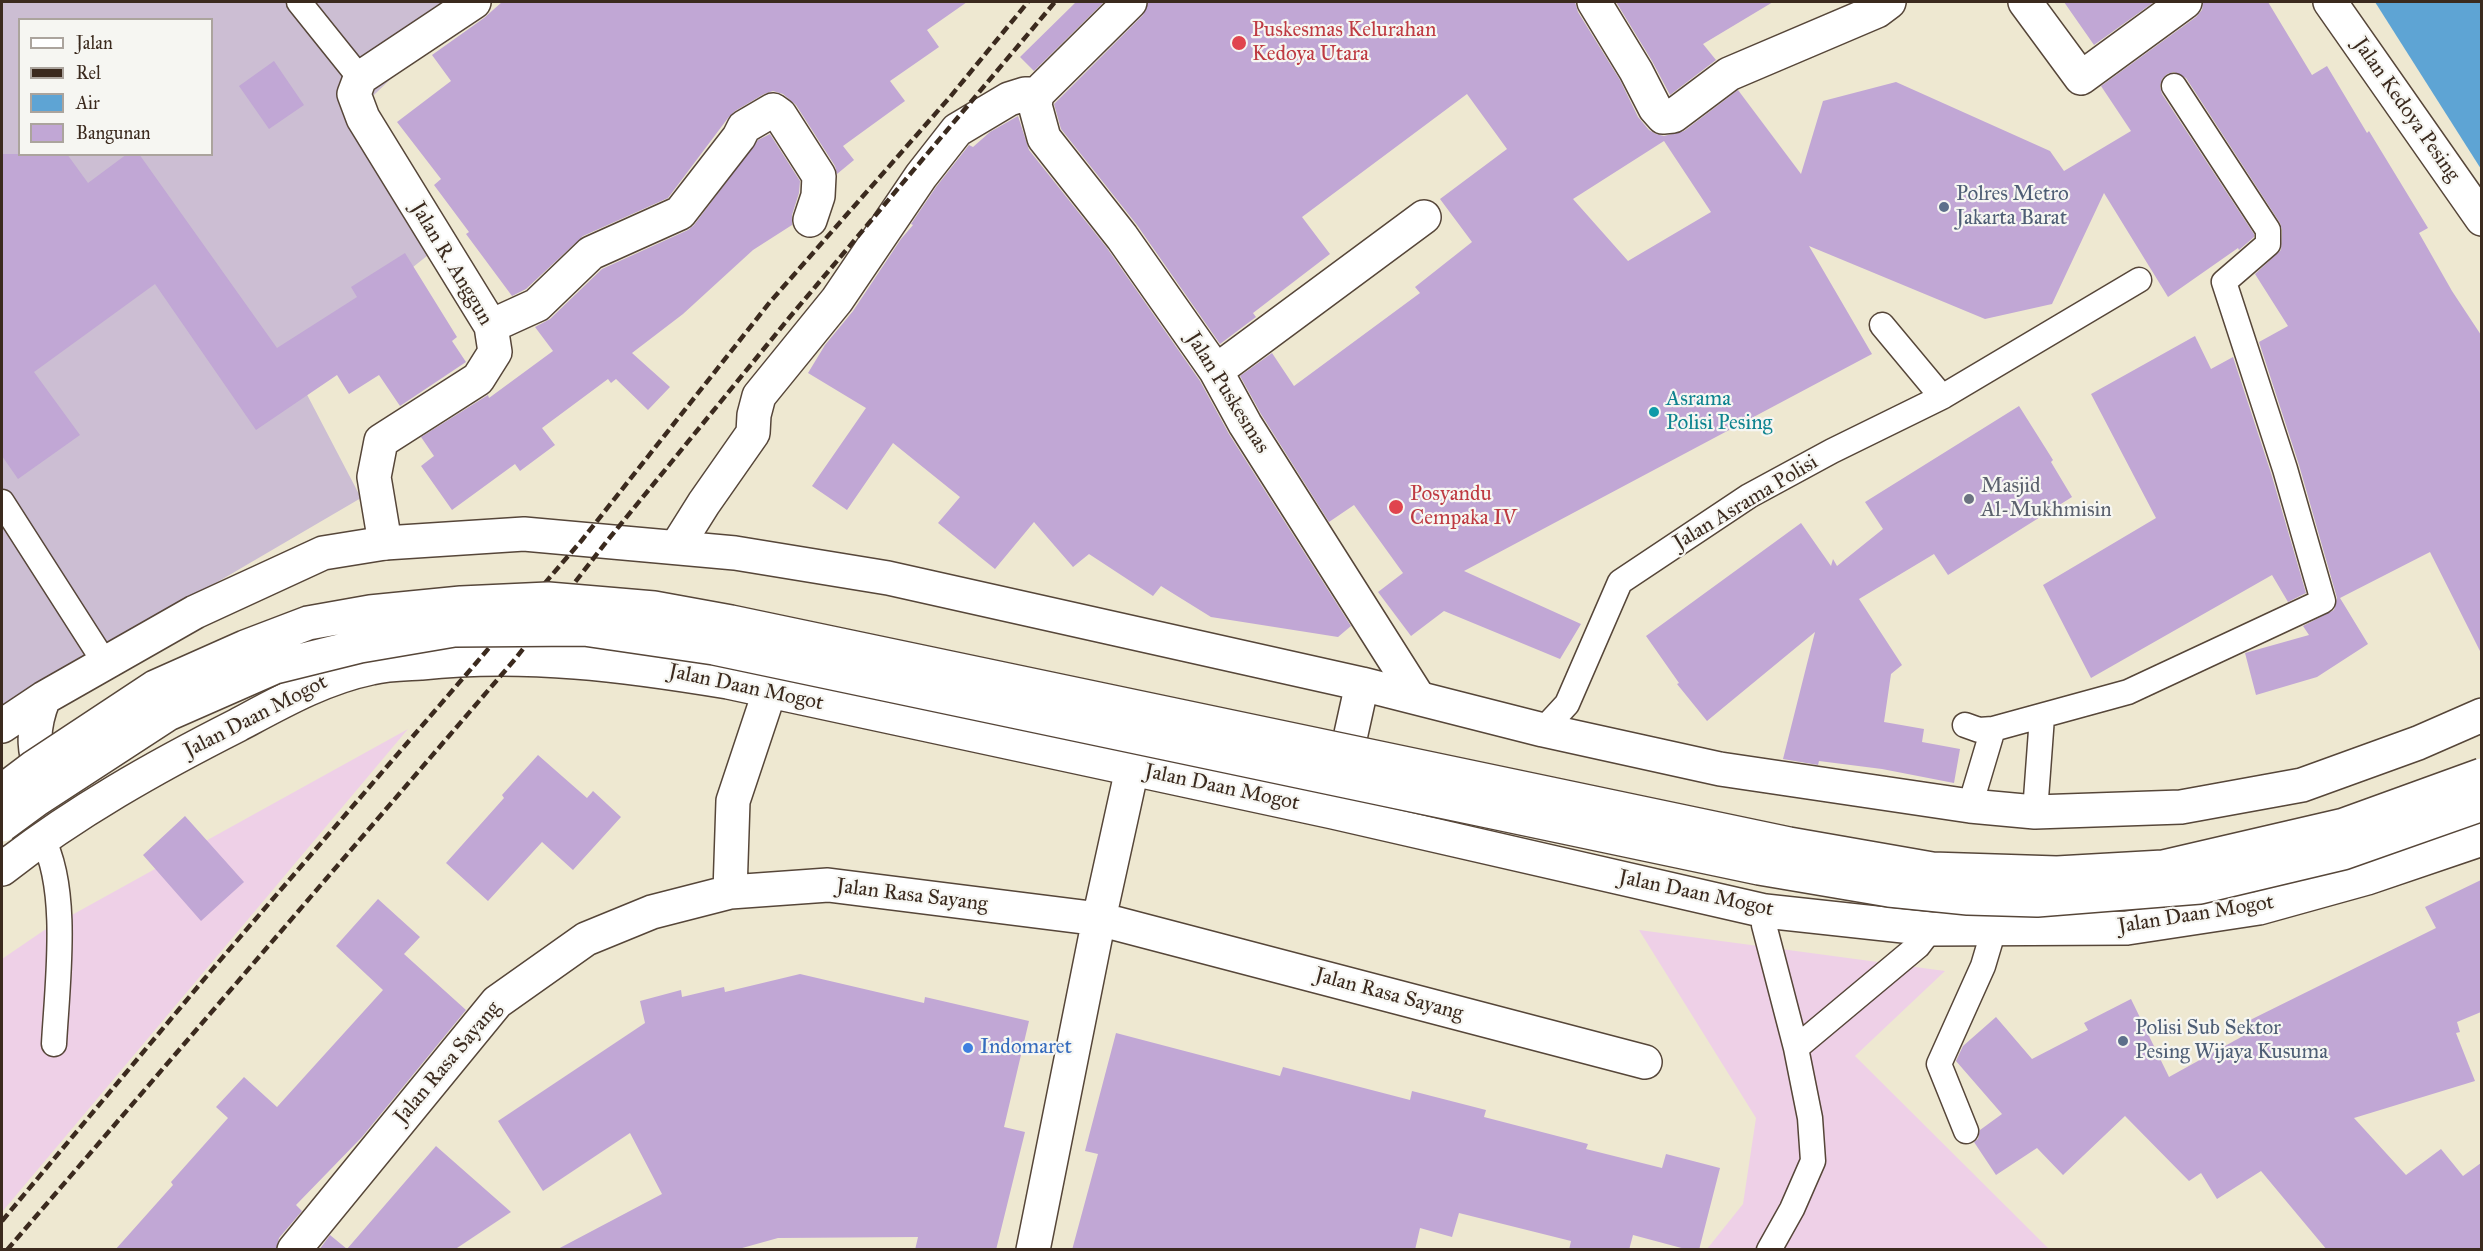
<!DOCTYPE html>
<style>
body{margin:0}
#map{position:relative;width:2483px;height:1251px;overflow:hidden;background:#eee8d1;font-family:"IM FELL Great Primer",serif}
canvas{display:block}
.frame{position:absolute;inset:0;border:3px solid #3b2a1e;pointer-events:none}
.legend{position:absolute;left:18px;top:18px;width:195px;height:138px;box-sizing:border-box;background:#f6f6f2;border:2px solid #aba49d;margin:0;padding:8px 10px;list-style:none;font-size:18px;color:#3b2a1e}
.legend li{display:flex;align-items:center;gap:12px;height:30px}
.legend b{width:30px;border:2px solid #aba49d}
</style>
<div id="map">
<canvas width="2483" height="1251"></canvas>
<div class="frame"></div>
<ul class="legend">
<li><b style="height:8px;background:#fff"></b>Jalan</li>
<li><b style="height:8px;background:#3b2a1e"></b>Rel</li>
<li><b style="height:16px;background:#5ea4d4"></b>Air</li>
<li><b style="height:16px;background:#c1a7d5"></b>Bangunan</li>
</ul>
</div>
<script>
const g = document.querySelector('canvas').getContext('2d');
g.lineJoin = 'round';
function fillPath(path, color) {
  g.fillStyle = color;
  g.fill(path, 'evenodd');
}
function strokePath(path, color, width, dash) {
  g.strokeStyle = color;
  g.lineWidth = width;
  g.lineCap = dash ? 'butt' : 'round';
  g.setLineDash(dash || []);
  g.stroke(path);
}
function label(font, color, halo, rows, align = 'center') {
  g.font = font + ' "IM FELL Great Primer",serif';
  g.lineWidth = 4.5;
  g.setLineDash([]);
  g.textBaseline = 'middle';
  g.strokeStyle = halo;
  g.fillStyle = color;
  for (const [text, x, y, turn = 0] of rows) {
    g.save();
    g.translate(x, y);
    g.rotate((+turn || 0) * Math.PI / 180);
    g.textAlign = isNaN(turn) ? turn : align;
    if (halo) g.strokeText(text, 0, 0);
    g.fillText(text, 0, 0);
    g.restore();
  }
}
const built = new Path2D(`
 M 408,729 L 2,1212 L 2,959 L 43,931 Z
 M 1639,930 L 1945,971 L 1855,1056 L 2049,1249 L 1707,1249 L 1743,1204 L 1756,1118 Z`);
const industrial = new Path2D(`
 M 2,2 L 471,2 L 353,115 L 442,244 L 291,364 L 361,498 L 2,708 ZM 20,20 L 212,20 L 212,154 L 20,154 Z`);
const water = new Path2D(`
 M 2375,2 L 2481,2 L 2481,169 Z`);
const building = new Path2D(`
 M 502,2 L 967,2 L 927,30 L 939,47 L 890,81 L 905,101 L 843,146 L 854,160 L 837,174 L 835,166 L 796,105 L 783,94 L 773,91 L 764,94 L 735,111 L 728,118 L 668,198 L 583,236 L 526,289 L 512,296 L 466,234 L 469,232 L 434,185 L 441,179 L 397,122 L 451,81 L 432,55 L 484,18 Z
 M 1076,2 L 1104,2 L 1034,71 L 1020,57 Z
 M 1148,2 L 1575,2 L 1578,12 L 1620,80 L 1638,117 L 1649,130 L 1656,134 L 1664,136 L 1684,131 L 1738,90 L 1801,174 L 1823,101 L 1896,82 L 2050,151 L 2064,171 L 2131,131 L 2101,86 L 2196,17 L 2202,10 L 2203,2 L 2268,2 L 2312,75 L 2327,66 L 2367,133 L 2369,131 L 2428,228 L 2419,233 L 2452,291 L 2481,335 L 2481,653 L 2430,552 L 2340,598 L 2368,644 L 2317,677 L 2256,695 L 2245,653 L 2309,635 L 2303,626 L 2334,610 L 2337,598 L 2299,465 L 2259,342 L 2288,326 L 2255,274 L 2281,250 L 2282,230 L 2280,223 L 2186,78 L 2174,72 L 2167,74 L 2162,79 L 2160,86 L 2162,94 L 2254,234 L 2254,237 L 2239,250 L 2238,248 L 2168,297 L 2104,193 L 2052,304 L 1985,319 L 1809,246 L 1872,354 L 1464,571 L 1581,624 L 1560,659 L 1444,611 L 1411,636 L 1378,592 L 1403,573 L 1354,505 L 1329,522 L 1261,414 L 1240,376 L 1272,353 L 1294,386 L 1420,293 L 1415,287 L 1472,242 L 1440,199 L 1507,149 L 1467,94 L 1302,217 L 1330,254 L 1253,313 L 1256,317 L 1220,344 L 1137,225 L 1061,129 L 1054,104 L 1143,15 ZM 1664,141 L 1711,212 L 1628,261 L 1573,199 Z
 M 1616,2 L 1773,2 L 1703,44 L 1716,60 L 1670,95 L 1652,61 Z
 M 2064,2 L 2154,2 L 2094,45 Z
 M 274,61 L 304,105 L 269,129 L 239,86 Z
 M 1018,116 L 1029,150 L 1107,248 L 1200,381 L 1229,434 L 1351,626 L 1338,637 L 1211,617 L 1161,586 L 1153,596 L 1089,554 L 1073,567 L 1034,522 L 995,569 L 938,523 L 960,497 L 893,443 L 847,510 L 812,486 L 866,408 L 808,373 L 825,345 L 853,311 L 901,239 L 913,225 L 911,224 L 936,187 L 969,145 L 973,147 L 990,132 Z
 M 770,134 L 800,181 L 799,193 L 792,215 L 792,225 L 753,250 L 683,314 L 632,353 L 670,387 L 648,410 L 616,379 L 611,383 L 608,379 L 542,428 L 555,445 L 520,471 L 515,464 L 452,510 L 421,466 L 434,456 L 421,437 L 488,395 L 489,398 L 553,351 L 535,327 L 550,319 L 602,269 L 688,230 L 694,225 L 758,140 Z
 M 2,154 L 67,154 L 88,183 L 127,154 L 139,154 L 277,348 L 357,297 L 351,287 L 405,253 L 457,337 L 452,341 L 466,362 L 400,406 L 379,375 L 349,394 L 337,375 L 256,430 L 155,284 L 34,372 L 80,435 L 18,479 L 2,456 Z
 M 2195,336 L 2211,369 L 2233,357 L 2271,473 L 2306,593 L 2288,602 L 2272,575 L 2091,678 L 2043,585 L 2156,518 L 2091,394 Z
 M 2019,406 L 2053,460 L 2051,462 L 2072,497 L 1948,575 L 1934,554 L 1859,599 L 1902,665 L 1891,674 L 1884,722 L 1924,729 L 1922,742 L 1960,749 L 1954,783 L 1882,769 L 1819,761 L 1818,765 L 1783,759 L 1815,632 L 1707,721 L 1677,684 L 1679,683 L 1646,636 L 1801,523 L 1831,566 L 1833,559 L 1837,566 L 1883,529 L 1865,502 Z
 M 538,755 L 587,798 L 593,791 L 621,817 L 573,870 L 542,842 L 488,901 L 446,863 L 504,798 L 502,795 Z
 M 185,816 L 244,882 L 201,921 L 143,855 Z
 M 2481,880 L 2481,1012 L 2457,1022 L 2460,1032 L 2456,1033 L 2475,1081 L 2354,1118 L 2406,1175 L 2441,1149 L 2463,1176 L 2481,1163 L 2481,1250 L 2327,1250 L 2261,1171 L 2217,1199 L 2201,1173 L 2189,1181 L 2125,1116 L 2063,1175 L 2037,1148 L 1996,1175 L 1974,1142 L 1978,1139 L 1980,1130 L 2002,1114 L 1956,1061 L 1963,1046 L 1996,1017 L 2032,1059 L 2088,1030 L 2084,1023 L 2131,999 L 2169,1077 L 2243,1036 L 2238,1026 L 2436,928 L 2425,907 Z
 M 378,899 L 420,937 L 404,954 L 466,1010 L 362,1137 L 296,1205 L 302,1211 L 279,1238 L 276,1250 L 115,1250 L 173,1185 L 171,1182 L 228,1118 L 216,1107 L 244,1077 L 277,1107 L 383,990 L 336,946 Z
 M 800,974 L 924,1003 L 925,997 L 1029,1021 L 1004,1127 L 1025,1132 L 996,1250 L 915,1250 L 918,1237 L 778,1238 L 735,1250 L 556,1250 L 662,1194 L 630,1133 L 543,1191 L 498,1121 L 645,1023 L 640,1001 L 681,990 L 682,997 L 724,987 L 725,992 Z
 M 1116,1033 L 1280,1076 L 1283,1067 L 1410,1100 L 1412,1091 L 1486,1110 L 1484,1117 L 1588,1144 L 1586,1149 L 1662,1168 L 1666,1154 L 1720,1168 L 1699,1250 L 1689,1250 L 1633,1235 L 1629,1250 L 1569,1250 L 1571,1241 L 1459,1213 L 1452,1237 L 1420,1228 L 1415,1250 L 1072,1250 L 1098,1154 L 1085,1151 Z
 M 436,1146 L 511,1212 L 454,1250 L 319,1250 L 330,1235 L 347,1249 Z`);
const lane = new Path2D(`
 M 299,2 L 360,78
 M 1942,397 L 2139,280
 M 2,502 L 105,663
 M 1965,725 L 1979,730 L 1993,729 L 2128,692 L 2323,601 L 2285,469 L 2224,282 L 2268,244 L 2268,230 L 2174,86
 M 1543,730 L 1567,704 L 1620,582 L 1749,496 L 1832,451 L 1942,397 L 1882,325
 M 1970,806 L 1993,729
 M 2035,812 L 2042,717
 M 42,838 C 70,889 57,986 54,1044
 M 1765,911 L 1764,925 L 1796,1048 L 1810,1118 L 1813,1161 L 1792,1209 L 1769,1250
 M 1796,1048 L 1918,946 L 1931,929
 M 1966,1131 L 1939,1064 L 1983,966 L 1994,929`);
const street = new Path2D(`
 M 1594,2 L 1636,71 L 1655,108 L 1663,117 L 1673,116 L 1729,74 L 1877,11 L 1889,2
 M 2025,2 L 2081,78 L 2185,2
 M 1037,94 L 1035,105 L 1044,138 L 1122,237 L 1216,371 L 1245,424 L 1418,697
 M 1037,94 L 1130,2
 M 491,326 L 537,305 L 591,253 L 680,213 L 739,137 L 744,127 L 773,110 L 780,115 L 819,176 L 818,196 L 810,220
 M 1216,371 L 1424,217
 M 385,543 L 374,477 L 381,441 L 478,379 L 495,352 L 491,326 L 363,118 L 354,94 L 360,78 L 474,2
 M 677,546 L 704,503 L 753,433 L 754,415 L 759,396 L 837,300 L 921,176 L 957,130 L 1009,99 L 1025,94 L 1037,94
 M 730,892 L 733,801 L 769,693
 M 294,1250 L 497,1002 L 586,939 L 652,912 L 730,892 L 828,885 L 1099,919 L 1645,1062
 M 1033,1250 L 1099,919 L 1132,769`);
const secondary = new Path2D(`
 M 2330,2 L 2482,219`);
const highway = new Path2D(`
 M 44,698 C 32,727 30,760 52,786
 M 2,726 L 44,698 L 195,612 L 323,553 L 385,543 L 524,534 L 735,553 L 888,578 L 1362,684 L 1543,730 L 1720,769 L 1970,806 L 2035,812 L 2181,807 L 2302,785 L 2418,743 L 2482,715
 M 1341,779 L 1362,684
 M 2,869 C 75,812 155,767 238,725 C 281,702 323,678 371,668 C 387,664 404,664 421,663 C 525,652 626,665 728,682 L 1333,812 L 1765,911 L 1931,929 L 2127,928 L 2259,908 L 2367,878 L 2482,839`);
const rail = new Path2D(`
 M 2,1221 L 216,965 L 582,540 L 770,302 L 950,97 L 1028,2
 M 7,1250 L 516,658 L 607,541 L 789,318 L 1055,2`);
const highwayBridge = new Path2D(`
 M 2,791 L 34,767 L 155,687 L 245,647 L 308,623 L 370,612 L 461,603 L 548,599 L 654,608 L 731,622 L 1789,844 L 1932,869 L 2057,873 L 2163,867 L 2344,825 L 2482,775
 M 2,825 L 36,800 L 168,714 L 275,667 L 360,646 L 454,630 L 584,629 L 714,648 L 1759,868 L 1889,890 L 1968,898 L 2037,900 L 2200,887 L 2343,853 L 2482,804`);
const markers = [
 [1239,43,8,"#e0444e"],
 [1944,207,6,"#5c6f8a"],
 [1654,412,6,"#0f9aa8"],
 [1969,499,6,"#6b7280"],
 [1396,507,8,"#e0444e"],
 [2123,1041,6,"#5c6f8a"],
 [968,1048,6,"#3f7fe0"]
];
const healthNames = [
 ["Puskesmas Kelurahan",1252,31],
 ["Kedoya Utara",1252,55],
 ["Posyandu",1410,495],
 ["Cempaka IV",1410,519]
];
const streetNames = [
 ["Jalan Kedoya Pesing",2406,110,55],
 ["Jalan R. Anggun",451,264,59],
 ["Jalan Puskesmas",1227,393,58],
 ["Jalan Asrama Polisi",1746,503,-31],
 ["Jalan Daan Mogot",746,688,12],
 ["Jalan Daan Mogot",256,717,-27],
 ["Jalan Daan Mogot",1222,788,12],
 ["Jalan Daan Mogot",1696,894,12],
 ["Jalan Rasa Sayang",912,896,7],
 ["Jalan Daan Mogot",2196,915,-9],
 ["Jalan Rasa Sayang",1389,995,15],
 ["Jalan Rasa Sayang",448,1063,-50]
];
const serviceNames = [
 ["Polres Metro",1956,195],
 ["Jakarta Barat",1956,219],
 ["Polisi Sub Sektor",2135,1029],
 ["Pesing Wijaya Kusuma",2135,1053]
];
const cultureNames = [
 ["Asrama",1666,400],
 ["Polisi Pesing",1666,424]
];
const worshipNames = [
 ["Masjid",1981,487],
 ["Al-Mukhmisin",1981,511]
];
const shopNames = [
 ["Indomaret",980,1048]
];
fillPath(built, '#eed0e7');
fillPath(industrial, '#ccbed3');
fillPath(water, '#5ea4d4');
fillPath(building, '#c1a7d5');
strokePath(lane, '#564639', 27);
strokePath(street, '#564639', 36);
strokePath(secondary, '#564639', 36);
strokePath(highway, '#564639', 36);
strokePath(lane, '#fff', 24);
strokePath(street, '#fff', 33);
strokePath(secondary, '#fff', 33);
strokePath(highway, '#fff', 33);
strokePath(rail, '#3b2a1e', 4.5, [9, 4.5]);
strokePath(highwayBridge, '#564639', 36, []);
strokePath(highwayBridge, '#fff', 33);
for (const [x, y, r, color] of markers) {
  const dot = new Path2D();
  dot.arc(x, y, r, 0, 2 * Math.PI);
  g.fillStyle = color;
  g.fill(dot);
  strokePath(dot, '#f6f6f2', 2);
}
label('21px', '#be3a42', '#f6f6f2', healthNames, 'left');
label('21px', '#3b2a1e', '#f6f6f2', streetNames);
label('21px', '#4e5e75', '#f6f6f2', serviceNames, 'left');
label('21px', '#0d838f', '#f6f6f2', cultureNames, 'left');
label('21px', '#5b616d', '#f6f6f2', worshipNames, 'left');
label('21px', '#366cbe', '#f6f6f2', shopNames, 'left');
</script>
